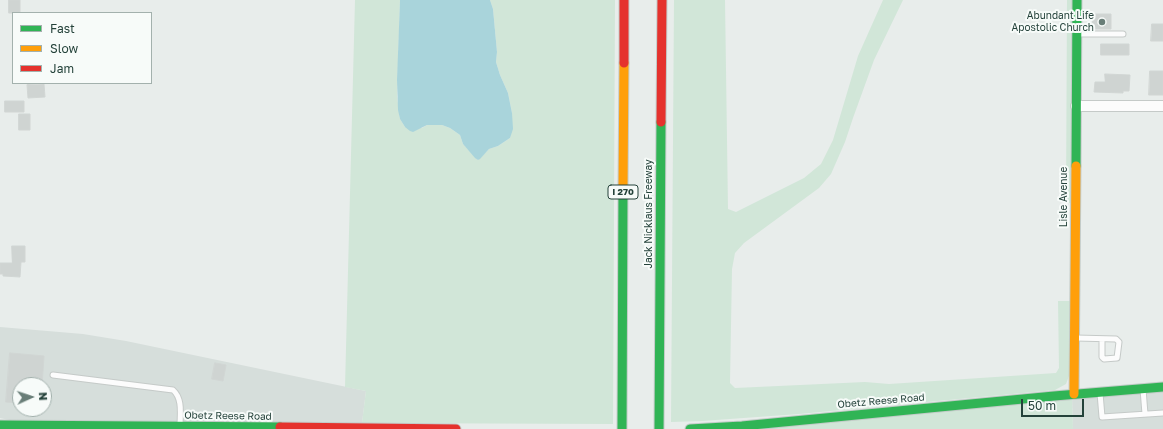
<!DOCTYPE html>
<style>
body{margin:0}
#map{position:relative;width:1163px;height:429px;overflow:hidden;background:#e8edeb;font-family:"Golos Text",sans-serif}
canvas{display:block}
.legend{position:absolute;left:12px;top:12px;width:140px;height:72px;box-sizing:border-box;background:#f7fbf9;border:1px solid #a3b1ad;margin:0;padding:5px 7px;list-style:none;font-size:12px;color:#24423a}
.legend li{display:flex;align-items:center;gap:8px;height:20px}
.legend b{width:20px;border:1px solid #a3b1ad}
.north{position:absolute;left:12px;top:377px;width:40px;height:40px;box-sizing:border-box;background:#f7fbf9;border:1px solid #a3b1ad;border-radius:50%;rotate:87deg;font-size:11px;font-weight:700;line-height:16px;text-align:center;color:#24423a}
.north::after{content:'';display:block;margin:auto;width:14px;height:18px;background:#697e78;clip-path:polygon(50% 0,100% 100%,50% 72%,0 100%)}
.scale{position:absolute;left:1021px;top:399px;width:63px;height:18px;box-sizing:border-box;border:2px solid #24423a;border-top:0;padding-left:5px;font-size:12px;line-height:14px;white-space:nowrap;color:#24423a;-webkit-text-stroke:3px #f7fbf9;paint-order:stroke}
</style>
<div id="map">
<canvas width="1163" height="429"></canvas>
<ul class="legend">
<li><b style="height:5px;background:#30b455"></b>Fast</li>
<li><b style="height:5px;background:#ff9f0a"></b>Slow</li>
<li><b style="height:5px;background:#e5322d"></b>Jam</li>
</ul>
<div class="north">N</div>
<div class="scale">50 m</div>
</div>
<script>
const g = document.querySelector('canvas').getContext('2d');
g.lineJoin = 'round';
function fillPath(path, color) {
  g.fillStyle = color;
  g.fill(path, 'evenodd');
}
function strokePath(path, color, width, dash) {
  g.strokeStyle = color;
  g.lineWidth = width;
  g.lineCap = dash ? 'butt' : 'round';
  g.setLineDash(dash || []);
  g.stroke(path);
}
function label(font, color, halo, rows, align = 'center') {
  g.font = font + ' "Golos Text",sans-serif';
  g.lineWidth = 4;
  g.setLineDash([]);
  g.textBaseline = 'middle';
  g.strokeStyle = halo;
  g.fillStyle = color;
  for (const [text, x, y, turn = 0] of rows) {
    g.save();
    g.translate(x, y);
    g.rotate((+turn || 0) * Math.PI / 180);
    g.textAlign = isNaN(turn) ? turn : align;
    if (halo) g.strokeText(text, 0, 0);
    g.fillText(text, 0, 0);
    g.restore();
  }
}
const built = new Path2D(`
 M 0,327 L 83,334 L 126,341 L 366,391 L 362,423 L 9,420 L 0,418 ZM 20,385 L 44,385 L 44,409 L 20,409 Z
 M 1163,391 L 1163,429 L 1073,429 L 1072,398 Z`);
const green = new Path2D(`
 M 355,0 L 400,0 L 397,96 L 400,119 L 405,127 L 422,128 L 427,125 L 442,125 L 450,128 L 460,135 L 463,144 L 478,160 L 489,149 L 498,146 L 510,138 L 512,113 L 508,93 L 500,75 L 496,62 L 497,52 L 493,9 L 490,0 L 615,0 L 613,424 L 362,423 L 366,391 L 345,387 Z
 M 674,0 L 725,0 L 728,209 L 736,212 L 804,178 L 821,164 L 833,140 L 858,56 L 883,0 L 903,0 L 874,60 L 853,118 L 845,142 L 831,174 L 819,188 L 744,243 L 735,253 L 732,269 L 730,383 L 735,388 L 865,382 L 889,384 L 1056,373 L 1059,368 L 1058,301 L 1072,301 L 1069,376 L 1066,384 L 1055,390 L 799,414 L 702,421 L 671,422 Z
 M 1067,0 L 1074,0 L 1072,203 L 1066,203 Z
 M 1072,398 L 1073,429 L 759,429 Z`);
const water = new Path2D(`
 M 400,0 L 490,0 L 493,9 L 497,52 L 496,62 L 500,75 L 508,93 L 512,113 L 513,129 L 510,138 L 498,146 L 489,149 L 480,159 L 478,160 L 475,158 L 463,144 L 460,135 L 450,128 L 442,125 L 427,125 L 413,132 L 410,131 L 405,127 L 400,119 L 398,110 L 397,80 Z`);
const building = new Path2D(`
 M 9,0 L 20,0 L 20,13 L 9,13 Z
 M 1093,14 L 1111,14 L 1111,29 L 1093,29 Z
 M 1152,24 L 1163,24 L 1163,41 L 1151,41 Z
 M 1101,44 L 1129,44 L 1129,55 L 1101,55 Z
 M 1150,71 L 1163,71 L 1163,95 L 1149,95 Z
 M 1105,74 L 1130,75 L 1129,91 L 1123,91 L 1123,93 L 1094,92 L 1095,82 L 1105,82 Z
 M 44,84 L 45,97 L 28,98 L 27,85 Z
 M 5,101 L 24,101 L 24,112 L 5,112 Z
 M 19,114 L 30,114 L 30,130 L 19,130 Z
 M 12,246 L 25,246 L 25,262 L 21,262 L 20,277 L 3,276 L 3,274 L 0,274 L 0,263 L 12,263 Z
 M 10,353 L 44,356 L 42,385 L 20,385 L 20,403 L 6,402 Z
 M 215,363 L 226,365 L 223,381 L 212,379 Z`);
const lane = new Path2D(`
 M 1078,34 L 1123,34
 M 1076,338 L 1116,339 L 1119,342 L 1117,358 L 1104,359 L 1102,357 L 1102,339
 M 53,375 L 173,390 C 183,399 180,414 180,426
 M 1143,389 L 1145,414
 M 1100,393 L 1102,417 L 1163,413`);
const street = new Path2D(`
 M 1076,106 L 1163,106`);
const fast = new Path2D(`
 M 1076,166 L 1077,0
 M 0,425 L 280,427
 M 622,429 L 623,187
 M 659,429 L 661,122
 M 690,429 L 742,426 L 1054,396 L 1163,387`);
const slow = new Path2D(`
 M 623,187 L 624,63
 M 1074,394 L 1076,166`);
const jam = new Path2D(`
 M 624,63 L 624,0
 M 661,122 L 662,0
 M 280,427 L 456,429`);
const markers = [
 [1102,22,4,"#697e78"]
];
const shields = [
 [623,192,30]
];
const shieldNames = [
 ["I 270",623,192]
];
const poiNames = [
 ["Abundant Life",1094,16],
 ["Apostolic Church",1094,28]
];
const streetNames = [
 ["Lisle Avenue",1064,197,-90],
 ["Jack Nicklaus Freeway",649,214,-90],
 ["Obetz Reese Road",881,401,-5],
 ["Obetz Reese Road",228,416,1]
];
fillPath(built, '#d6dedb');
fillPath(green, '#d1e6d8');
fillPath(water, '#a9d4db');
fillPath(building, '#cfd4d2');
strokePath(building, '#d1d6d4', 1);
strokePath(lane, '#c5cac8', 7);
strokePath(street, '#c5cac8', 12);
strokePath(fast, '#c3cbc8', 11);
strokePath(slow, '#c3cbc8', 11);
strokePath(jam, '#c3cbc8', 11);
strokePath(lane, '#fcfcfc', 5);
strokePath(street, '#fcfcfc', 10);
strokePath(fast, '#30b455', 9);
strokePath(slow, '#ff9f0a', 9);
strokePath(jam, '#e5322d', 9);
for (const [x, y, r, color] of markers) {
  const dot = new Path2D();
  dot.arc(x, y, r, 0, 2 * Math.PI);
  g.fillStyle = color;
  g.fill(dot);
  strokePath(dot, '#f7fbf9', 1.5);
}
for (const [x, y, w] of shields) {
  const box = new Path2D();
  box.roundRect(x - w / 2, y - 7, w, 14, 3);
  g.fillStyle = '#f7fbf9';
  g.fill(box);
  strokePath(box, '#24423a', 1);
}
label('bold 9px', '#24423a', null, shieldNames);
label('10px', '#24423a', '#f7fbf9', poiNames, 'right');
label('10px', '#24423a', '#f7fbf9', streetNames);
</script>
